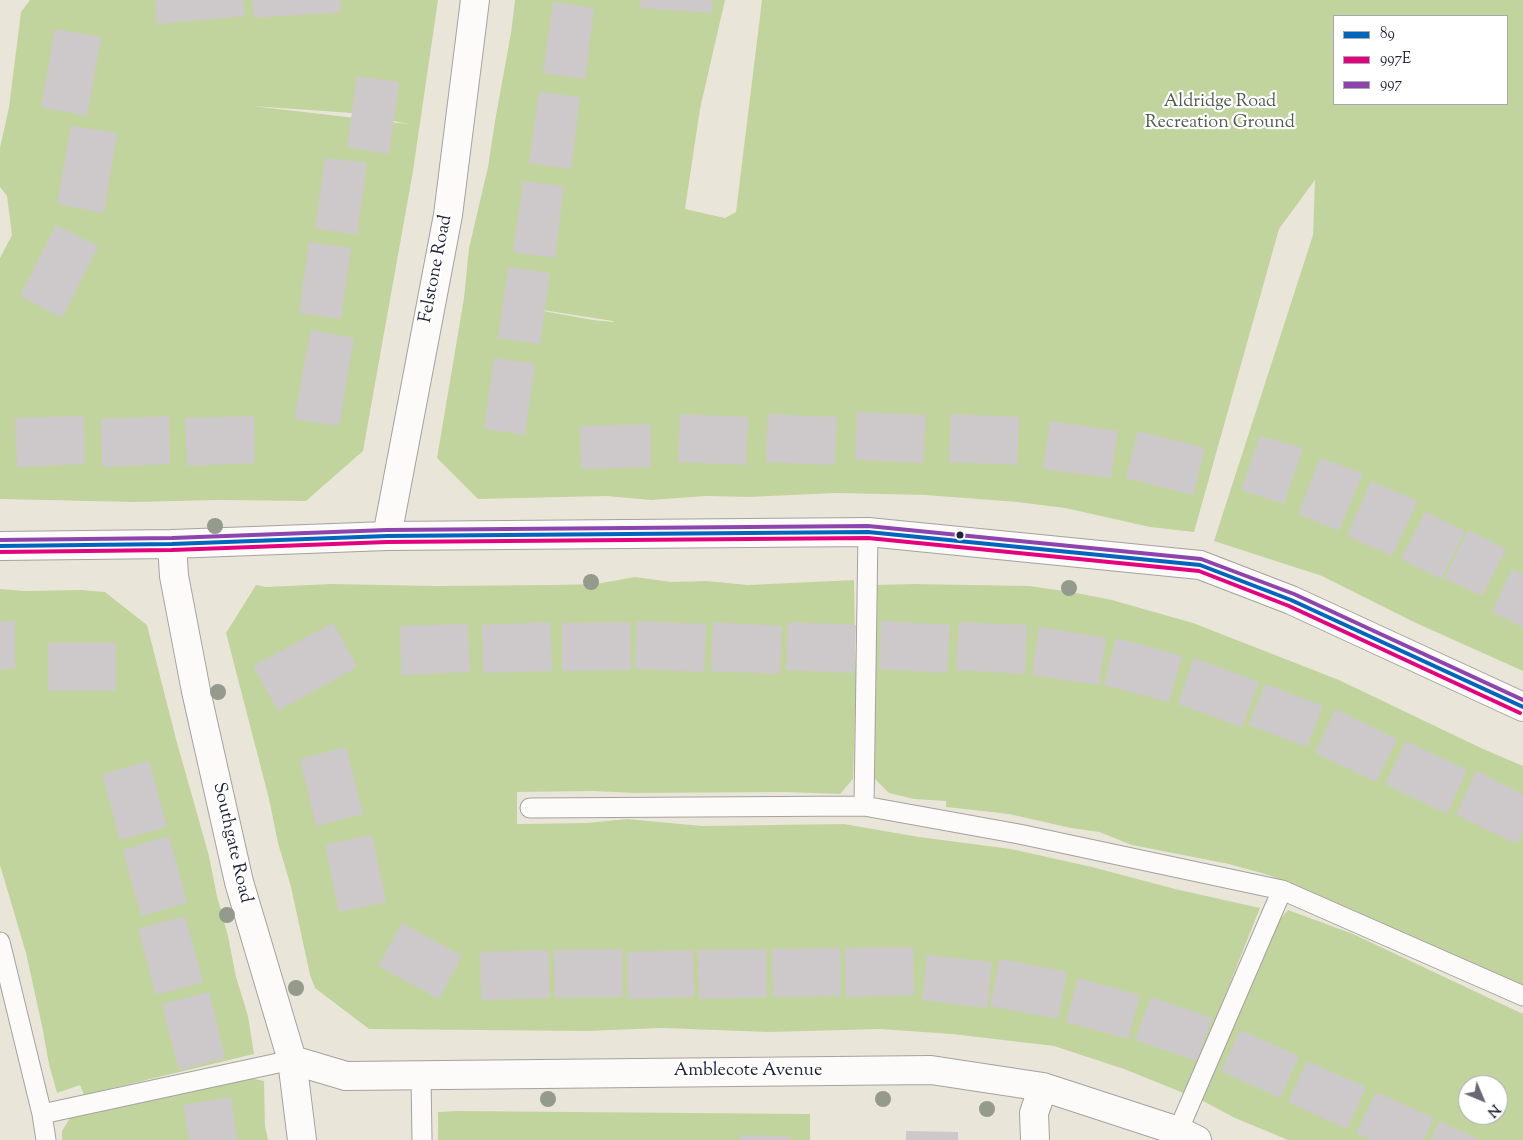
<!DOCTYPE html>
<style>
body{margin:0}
#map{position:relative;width:1523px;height:1140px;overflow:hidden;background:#e9e6d9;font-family:"Sorts Mill Goudy",serif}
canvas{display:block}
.legend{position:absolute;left:1333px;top:15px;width:175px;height:90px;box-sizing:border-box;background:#fff;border:1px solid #a7a7b1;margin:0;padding:6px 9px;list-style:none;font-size:15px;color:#22223b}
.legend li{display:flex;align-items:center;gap:10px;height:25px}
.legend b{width:25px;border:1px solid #a7a7b1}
.north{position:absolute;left:1458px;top:1075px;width:50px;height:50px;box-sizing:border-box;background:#fff;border:1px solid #a7a7b1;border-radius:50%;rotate:135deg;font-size:14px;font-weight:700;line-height:20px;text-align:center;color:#22223b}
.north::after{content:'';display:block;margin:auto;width:18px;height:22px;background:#686772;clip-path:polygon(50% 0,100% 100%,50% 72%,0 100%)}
</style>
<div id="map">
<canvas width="1523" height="1140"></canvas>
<ul class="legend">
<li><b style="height:6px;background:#0065bd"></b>89</li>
<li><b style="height:6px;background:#e5007d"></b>997E</li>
<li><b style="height:6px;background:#8e44ad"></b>997</li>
</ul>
<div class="north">N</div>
</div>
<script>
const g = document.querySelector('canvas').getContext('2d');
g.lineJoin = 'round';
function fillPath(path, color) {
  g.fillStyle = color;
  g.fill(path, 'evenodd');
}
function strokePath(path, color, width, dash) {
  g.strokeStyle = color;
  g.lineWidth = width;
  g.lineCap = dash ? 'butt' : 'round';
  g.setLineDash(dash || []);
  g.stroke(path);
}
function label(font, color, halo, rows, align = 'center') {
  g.font = font + ' "Sorts Mill Goudy",serif';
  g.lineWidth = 4.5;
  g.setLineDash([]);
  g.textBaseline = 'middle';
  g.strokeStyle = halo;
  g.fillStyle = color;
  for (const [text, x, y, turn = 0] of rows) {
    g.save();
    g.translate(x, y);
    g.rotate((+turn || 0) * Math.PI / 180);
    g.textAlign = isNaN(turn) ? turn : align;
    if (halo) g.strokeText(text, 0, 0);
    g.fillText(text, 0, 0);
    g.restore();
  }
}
const green = new Path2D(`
 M 30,0 L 438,0 L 413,171 L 363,451 L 306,501 L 220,500 L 134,502 L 0,499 L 0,258 L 12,235 L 7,196 L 0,187 L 0,148 L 9,107 L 21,12 ZM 252,106 L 352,113 L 409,124 L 408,124 Z
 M 515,0 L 725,0 L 700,109 L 685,209 L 725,218 L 736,212 L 762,0 L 1523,0 L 1523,671 L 1416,623 L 1322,576 L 1214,541 L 1313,235 L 1315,180 L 1279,229 L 1194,532 L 1150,527 L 1065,508 L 1017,502 L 926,495 L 836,493 L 748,497 L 706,496 L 651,500 L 606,496 L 478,499 L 437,458 L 464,298 L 469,248 L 488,167 L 495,121 L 511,33 ZM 1334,16 L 1507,16 L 1507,104 L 1334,104 ZM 510,305 L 613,321 L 613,322 L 593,320 Z
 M 635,577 L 671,582 L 707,581 L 748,585 L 854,580 L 856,684 L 853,779 L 840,794 L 785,792 L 635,793 L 593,791 L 517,792 L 517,824 L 587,823 L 627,819 L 702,826 L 844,824 L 919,837 L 1011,849 L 1092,867 L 1175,889 L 1260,908 L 1186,1094 L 1124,1069 L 1054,1046 L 952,1034 L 880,1029 L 769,1032 L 661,1028 L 587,1031 L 369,1029 L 315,988 L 310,975 L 291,887 L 278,843 L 269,799 L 226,633 L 256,585 L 266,587 L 331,584 L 437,586 L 553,585 L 596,584 Z
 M 913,584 L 1029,586 L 1071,592 L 1112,600 L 1193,623 L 1339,680 L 1481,748 L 1523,766 L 1523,988 L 1326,900 L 1291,883 L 1265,874 L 1229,864 L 1132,845 L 1099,832 L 1071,828 L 1009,814 L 946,807 L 946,801 L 914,799 L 889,793 L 873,777 L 875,585 Z
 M 0,589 L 25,591 L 81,590 L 105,592 L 147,625 L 176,739 L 209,856 L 217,896 L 228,936 L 236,977 L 248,1016 L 254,1054 L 84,1095 L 80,1085 L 57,1093 L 49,1064 L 42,1026 L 26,953 L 0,865 Z
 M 1288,910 L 1353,934 L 1523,1014 L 1523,1140 L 1288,1140 L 1235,1118 L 1201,1100 L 1274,926 ZM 1468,1085 L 1498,1085 L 1498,1115 L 1468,1115 Z
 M 250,1078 L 264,1081 L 265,1126 L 268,1140 L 62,1140 L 62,1131 L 72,1115 Z
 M 457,1111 L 810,1114 L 810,1140 L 438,1140 L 438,1112 Z`);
const building = new Path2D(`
 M 155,0 L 243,0 L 245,16 L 157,24 Z
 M 252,0 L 340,0 L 341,12 L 254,18 Z
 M 641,0 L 713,0 L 712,13 L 640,8 Z
 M 553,2 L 594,8 L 585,79 L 543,73 Z
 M 55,29 L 101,37 L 87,116 L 41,107 Z
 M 357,76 L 399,82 L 389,154 L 347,147 Z
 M 539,92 L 580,97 L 571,169 L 529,163 Z
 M 71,126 L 117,133 L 104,213 L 57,204 Z
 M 325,158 L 367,163 L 357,235 L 315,228 Z
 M 523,181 L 564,186 L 555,258 L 513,252 Z
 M 56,225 L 98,246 L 62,318 L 20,296 Z
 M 309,242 L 351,248 L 341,319 L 299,313 Z
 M 508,267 L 550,273 L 540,344 L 498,338 Z
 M 311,330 L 354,338 L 339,426 L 294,419 Z
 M 494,358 L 535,364 L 525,435 L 484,429 Z
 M 857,412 L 926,415 L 923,463 L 855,460 Z
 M 680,414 L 748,417 L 746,465 L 678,462 Z
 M 768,414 L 837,417 L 835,465 L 766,462 Z
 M 951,414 L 1019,417 L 1017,465 L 949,462 Z
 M 84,416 L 85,464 L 17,467 L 15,418 Z
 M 169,416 L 170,464 L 102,467 L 101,419 Z
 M 254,416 L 255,463 L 187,466 L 185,418 Z
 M 1050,421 L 1118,431 L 1111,478 L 1043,469 Z
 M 650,424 L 651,467 L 581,469 L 580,426 Z
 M 1138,431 L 1205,448 L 1193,495 L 1126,478 Z
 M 1260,436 L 1303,448 L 1284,504 L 1241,490 Z
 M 1320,458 L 1363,473 L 1339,531 L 1298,514 Z
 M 1371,481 L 1418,501 L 1392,556 L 1347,536 Z
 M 1425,512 L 1465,531 L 1441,579 L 1401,559 Z
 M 1468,530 L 1506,549 L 1482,596 L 1444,578 Z
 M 1512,569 L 1523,574 L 1523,627 L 1492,612 Z
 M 0,621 L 15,621 L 15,669 L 0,669 Z
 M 637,621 L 706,624 L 704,672 L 635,669 Z
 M 881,621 L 950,625 L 947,673 L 879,669 Z
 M 550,622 L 552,671 L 483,673 L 482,625 Z
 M 630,622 L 631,670 L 562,671 L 562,623 Z
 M 713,622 L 782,626 L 780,674 L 711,671 Z
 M 788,622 L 856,625 L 854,673 L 786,670 Z
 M 959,622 L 1027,625 L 1025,674 L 956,670 Z
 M 333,623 L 357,667 L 278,711 L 253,666 Z
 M 468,624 L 470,672 L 401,675 L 400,626 Z
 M 1039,627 L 1106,638 L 1099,685 L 1032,675 Z
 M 1116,638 L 1182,656 L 1169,702 L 1104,685 Z
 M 48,643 L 116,643 L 116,691 L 48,691 Z
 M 1194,658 L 1259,682 L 1242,727 L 1178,704 Z
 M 1265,684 L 1323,706 L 1307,747 L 1249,725 Z
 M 1335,709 L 1397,739 L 1376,782 L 1315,753 Z
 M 1406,741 L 1467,770 L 1447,814 L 1385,784 Z
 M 346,747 L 363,814 L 316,826 L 300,759 Z
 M 149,761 L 167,827 L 120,840 L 102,774 Z
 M 1476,771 L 1523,794 L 1523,832 L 1517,844 L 1456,815 Z
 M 372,835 L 386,902 L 339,912 L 325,845 Z
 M 169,836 L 187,903 L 141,916 L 123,850 Z
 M 185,916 L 203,982 L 156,995 L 138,929 Z
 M 402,923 L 462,956 L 439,999 L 378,966 Z
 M 913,947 L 914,995 L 846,997 L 845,948 Z
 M 840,948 L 841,996 L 773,997 L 772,949 Z
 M 622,949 L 623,997 L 555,998 L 554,950 Z
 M 766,949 L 767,997 L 699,999 L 698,950 Z
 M 548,950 L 550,998 L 481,1000 L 480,952 Z
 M 693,950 L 694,997 L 628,999 L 627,952 Z
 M 927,955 L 992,962 L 987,1008 L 922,1000 Z
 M 1000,959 L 1067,972 L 1058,1019 L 990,1006 Z
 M 1078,978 L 1140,995 L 1128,1039 L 1066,1022 Z
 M 209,992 L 225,1058 L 179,1070 L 162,1004 Z
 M 1151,997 L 1212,1018 L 1197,1061 L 1135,1040 Z
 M 1240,1030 L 1299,1056 L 1280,1098 L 1221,1071 Z
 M 1307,1061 L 1366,1087 L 1347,1129 L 1288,1102 Z
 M 1376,1092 L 1434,1118 L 1424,1140 L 1371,1140 L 1356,1133 Z
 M 231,1097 L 237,1140 L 189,1140 L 183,1105 Z
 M 1439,1121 L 1468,1134 L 1480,1140 L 1431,1140 Z
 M 906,1131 L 958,1132 L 958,1140 L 906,1140 Z
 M 740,1135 L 790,1136 L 790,1140 L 740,1140 Z`);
const service = new Path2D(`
 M 864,806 L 1019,834 L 1282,890 L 1178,1131
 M 530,808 L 864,806 L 868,532
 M 1282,890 L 1523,996
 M 0,942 L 42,1114 L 46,1140
 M 421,1075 L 422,1140
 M 42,1114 L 292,1060`);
const minor = new Path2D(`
 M 387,536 L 448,215 L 475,0
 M 172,544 L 174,576 L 196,691 L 239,882 L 292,1060 L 302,1140
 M 0,546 L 172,544 L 387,536 L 868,532 L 1200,565 L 1291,600 L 1523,707
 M 292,1060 L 346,1076 L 931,1070 L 1043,1087 L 1178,1131 L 1197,1140
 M 1035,1140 L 1034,1113 L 1043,1087`);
const bus1 = new Path2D(`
 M 0,546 L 172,544 L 387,536 L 868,532 L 1200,565 L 1291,600 L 1523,707`);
const bus2 = new Path2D(`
 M 0,552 L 172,550 L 387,542 L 868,538 L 1199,571 L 1289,606 L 1520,713`);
const bus3 = new Path2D(`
 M 0,540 L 172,538 L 387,530 L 868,526 L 1201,559 L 1294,594 L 1523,700`);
const trees = [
 [215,526],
 [591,582],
 [1069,588],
 [218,692],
 [227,915],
 [296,988],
 [548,1099],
 [883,1099],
 [987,1109]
];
const markers = [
 [960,535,4.5,"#22223b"]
];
const parkNames = [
 ["Aldridge Road",1220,103],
 ["Recreation Ground",1220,124]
];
const streetNames = [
 ["Felstone Road",437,269,-79],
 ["Southgate Road",231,843,77],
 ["Amblecote Avenue",748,1072]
];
fillPath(green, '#c2d49e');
fillPath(building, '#cdc8ca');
strokePath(service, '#a4a29e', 21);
strokePath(minor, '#a4a29e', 30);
strokePath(service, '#fcfbf9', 19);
strokePath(minor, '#fcfbf9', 28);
strokePath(bus1, '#0065bd', 4);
strokePath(bus2, '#e5007d', 4);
strokePath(bus3, '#8e44ad', 4);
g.fillStyle = '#949a8c';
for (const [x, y] of trees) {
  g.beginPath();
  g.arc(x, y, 8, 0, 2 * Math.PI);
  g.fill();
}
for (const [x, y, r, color] of markers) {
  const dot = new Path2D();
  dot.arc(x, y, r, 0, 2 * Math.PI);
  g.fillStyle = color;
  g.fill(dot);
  strokePath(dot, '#fff', 2);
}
label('18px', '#4f5b4d', '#fff', parkNames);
label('18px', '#22223b', '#fff', streetNames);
</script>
